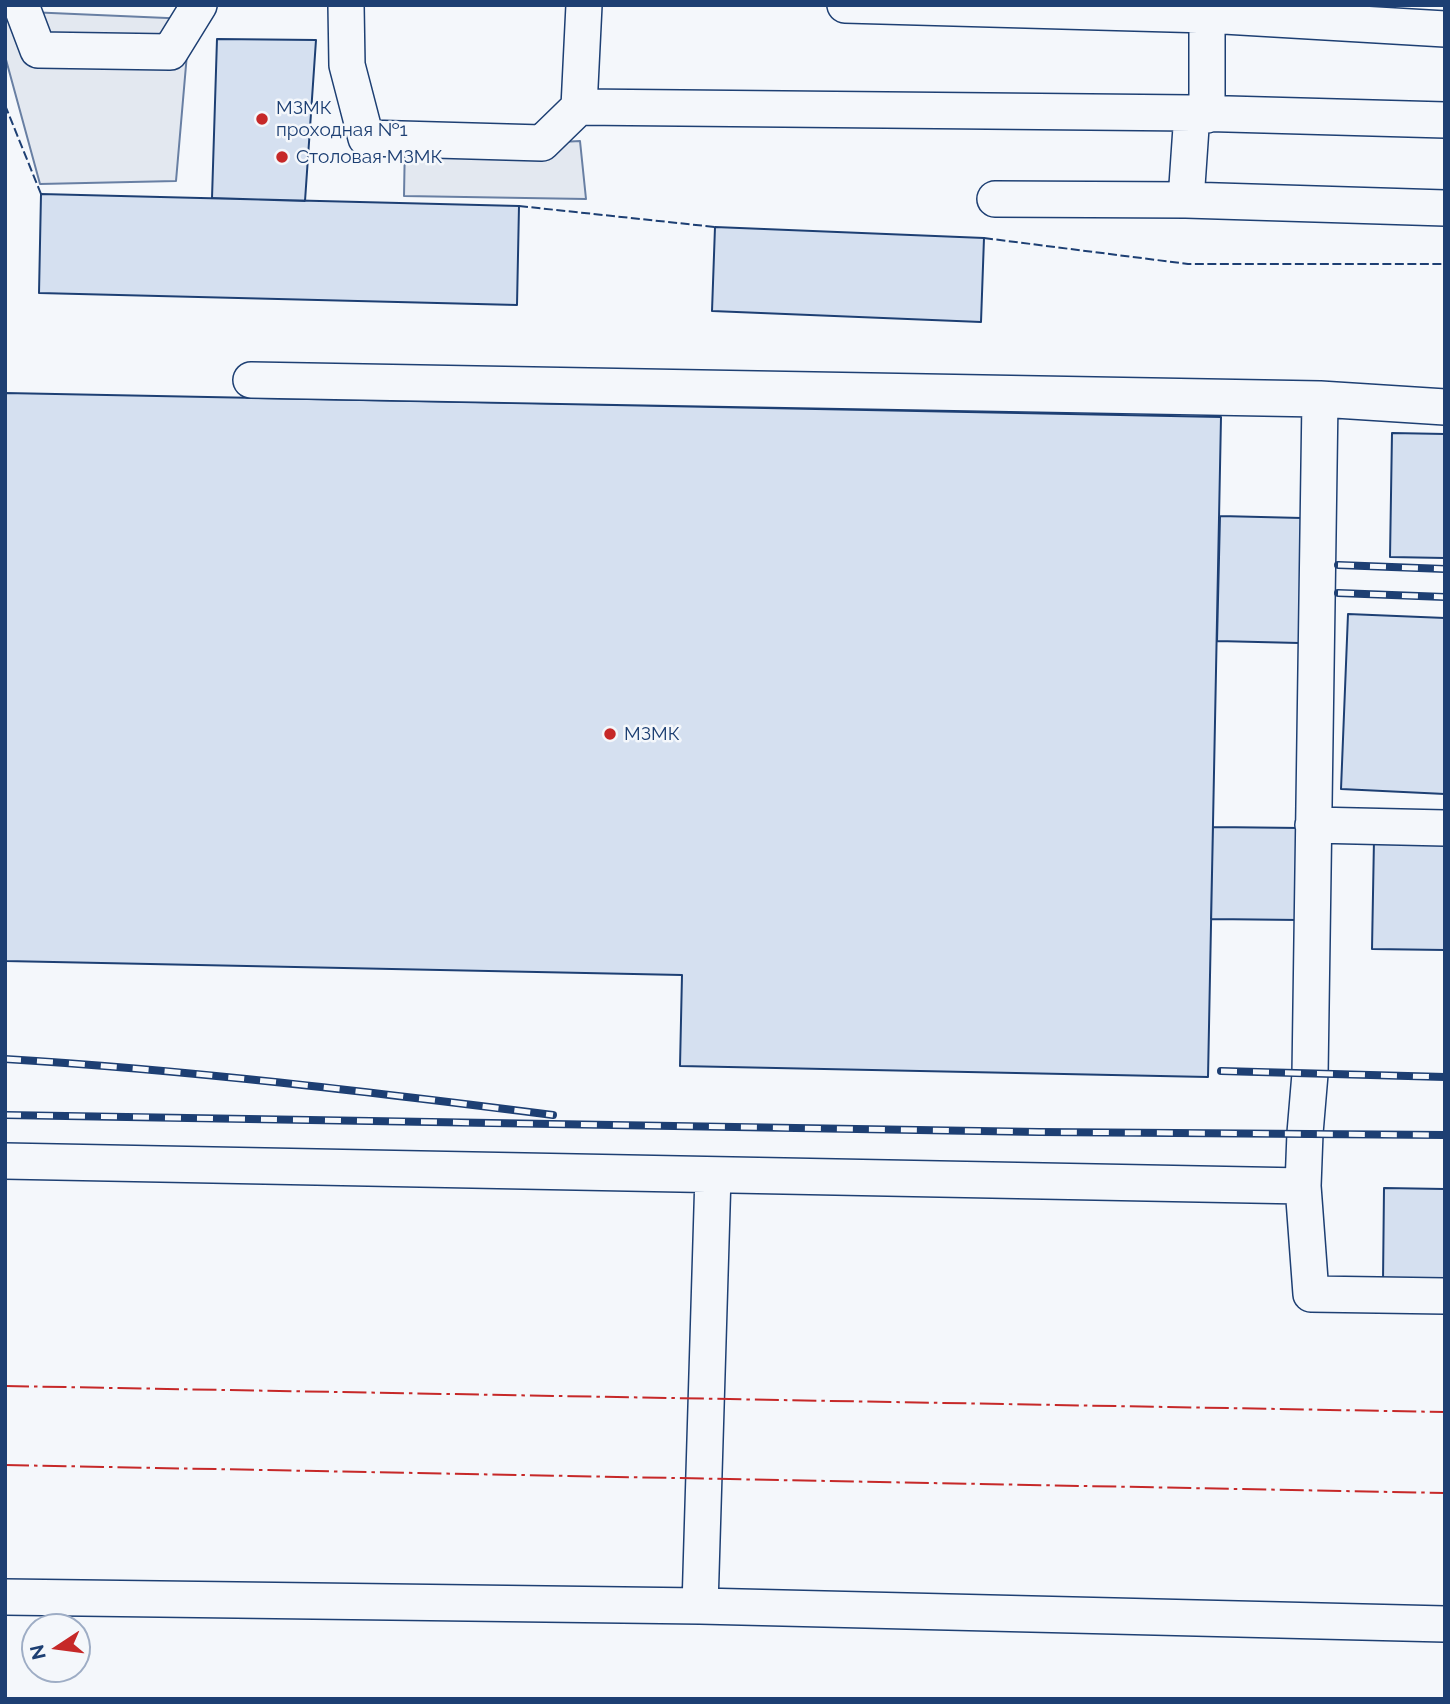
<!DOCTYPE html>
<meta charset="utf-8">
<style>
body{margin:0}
#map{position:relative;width:1450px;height:1704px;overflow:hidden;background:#f4f7fb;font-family:Raleway,sans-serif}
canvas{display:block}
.frame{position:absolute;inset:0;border:7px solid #1d3f73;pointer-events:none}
.north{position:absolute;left:21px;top:1613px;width:70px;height:70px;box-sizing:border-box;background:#f4f7fb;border:2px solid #9eadc5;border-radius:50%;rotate:257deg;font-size:19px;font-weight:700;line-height:28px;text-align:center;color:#1d3f73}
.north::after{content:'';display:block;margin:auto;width:24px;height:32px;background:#c62828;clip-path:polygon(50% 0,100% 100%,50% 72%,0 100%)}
</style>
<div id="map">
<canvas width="1450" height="1704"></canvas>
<div class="frame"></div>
<div class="north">N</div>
</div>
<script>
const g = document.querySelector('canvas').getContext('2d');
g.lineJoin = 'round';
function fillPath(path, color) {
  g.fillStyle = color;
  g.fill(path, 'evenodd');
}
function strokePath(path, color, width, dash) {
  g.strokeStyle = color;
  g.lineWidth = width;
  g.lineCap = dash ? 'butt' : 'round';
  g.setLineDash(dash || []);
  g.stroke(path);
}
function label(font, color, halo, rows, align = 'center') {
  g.font = font + ' Raleway,sans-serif';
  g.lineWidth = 5;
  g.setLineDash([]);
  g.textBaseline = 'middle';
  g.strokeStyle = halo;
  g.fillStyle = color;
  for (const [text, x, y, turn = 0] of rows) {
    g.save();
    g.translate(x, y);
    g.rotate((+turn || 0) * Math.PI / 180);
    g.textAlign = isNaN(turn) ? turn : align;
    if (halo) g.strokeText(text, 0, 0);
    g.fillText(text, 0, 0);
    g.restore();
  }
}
const parking = new Path2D(`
 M 5,11 L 190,19 L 176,181 L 40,184 L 5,56 Z
 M 405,139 L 542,143 L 580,141 L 586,199 L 404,196 Z`);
const building = new Path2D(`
 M 217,39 L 316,40 L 305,201 L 212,198 Z
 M 41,194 L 519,206 L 517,305 L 39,293 Z
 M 715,227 L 984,238 L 981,322 L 712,311 Z
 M 5,393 L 1221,417 L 1208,1077 L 680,1066 L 682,975 L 5,961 Z
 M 1392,433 L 1445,434 L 1445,558 L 1390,557 Z
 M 1220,516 L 1302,518 L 1299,643 L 1217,641 Z
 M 1348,614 L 1445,618 L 1445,794 L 1341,789 Z
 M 1213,827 L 1301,828 L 1299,920 L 1211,919 Z
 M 1374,839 L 1445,840 L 1445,950 L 1372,949 Z
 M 1384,1188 L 1445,1189 L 1445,1282 L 1383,1281 Z`);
const minor = new Path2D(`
 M 21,5 L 38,50 L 170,52 L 199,5
 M 346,5 L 347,65 L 366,138 L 542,143 L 579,107 L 584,5
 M 845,5 L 1207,15 L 1445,29
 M 579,107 L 1192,113 L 1445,120
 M 1207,115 L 1207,15
 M 995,199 L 1186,200 L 1445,208
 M 1186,200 L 1192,113
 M 1320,399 L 1445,407
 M 1313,825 L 1445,828
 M 5,1161 L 1303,1186 L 1305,1133 L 1310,1074 L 1320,399 L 251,380
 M 1303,1186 L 1311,1294 L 1445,1296
 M 5,1597 L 700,1606 L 1445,1624
 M 700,1606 L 713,1175`);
const rail = new Path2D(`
 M 1338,565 L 1445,569
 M 1338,593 L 1445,597
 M 5,1059 C 189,1070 371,1092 553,1115
 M 1221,1071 L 1445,1077
 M 5,1115 L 1039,1132 L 1445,1135`);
const fence = new Path2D(`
 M 5,105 L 41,194
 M 519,206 L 715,227
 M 984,238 L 1188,264 L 1445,264`);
const power = new Path2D(`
 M 5,1386 L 1445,1412
 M 5,1465 L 1445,1493`);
const markers = [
 [262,119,7,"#c62828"],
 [282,157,7,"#c62828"],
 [610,734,7,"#c62828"]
];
const poiNames = [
 ["МЗМК",276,108],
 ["проходная №1",276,130],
 ["Столовая МЗМК",296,157],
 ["МЗМК",624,734]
];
fillPath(parking, '#e3e8f0');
strokePath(parking, '#687fa3', 2);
fillPath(building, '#d5e0f0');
strokePath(building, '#1d3f73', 2);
strokePath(minor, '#1d3f73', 38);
strokePath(minor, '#f4f7fb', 35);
strokePath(rail, '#1d3f73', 8);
strokePath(rail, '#f4f7fb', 5, [16]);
strokePath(fence, '#1d3f73', 2, [9, 3.5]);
strokePath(power, '#c62828', 2, [24, 5, 3.5, 5]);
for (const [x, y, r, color] of markers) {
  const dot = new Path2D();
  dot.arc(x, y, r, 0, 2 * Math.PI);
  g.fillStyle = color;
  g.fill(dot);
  strokePath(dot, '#f4f7fb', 2.5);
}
label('19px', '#1d3f73', '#f4f7fb', poiNames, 'left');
</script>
